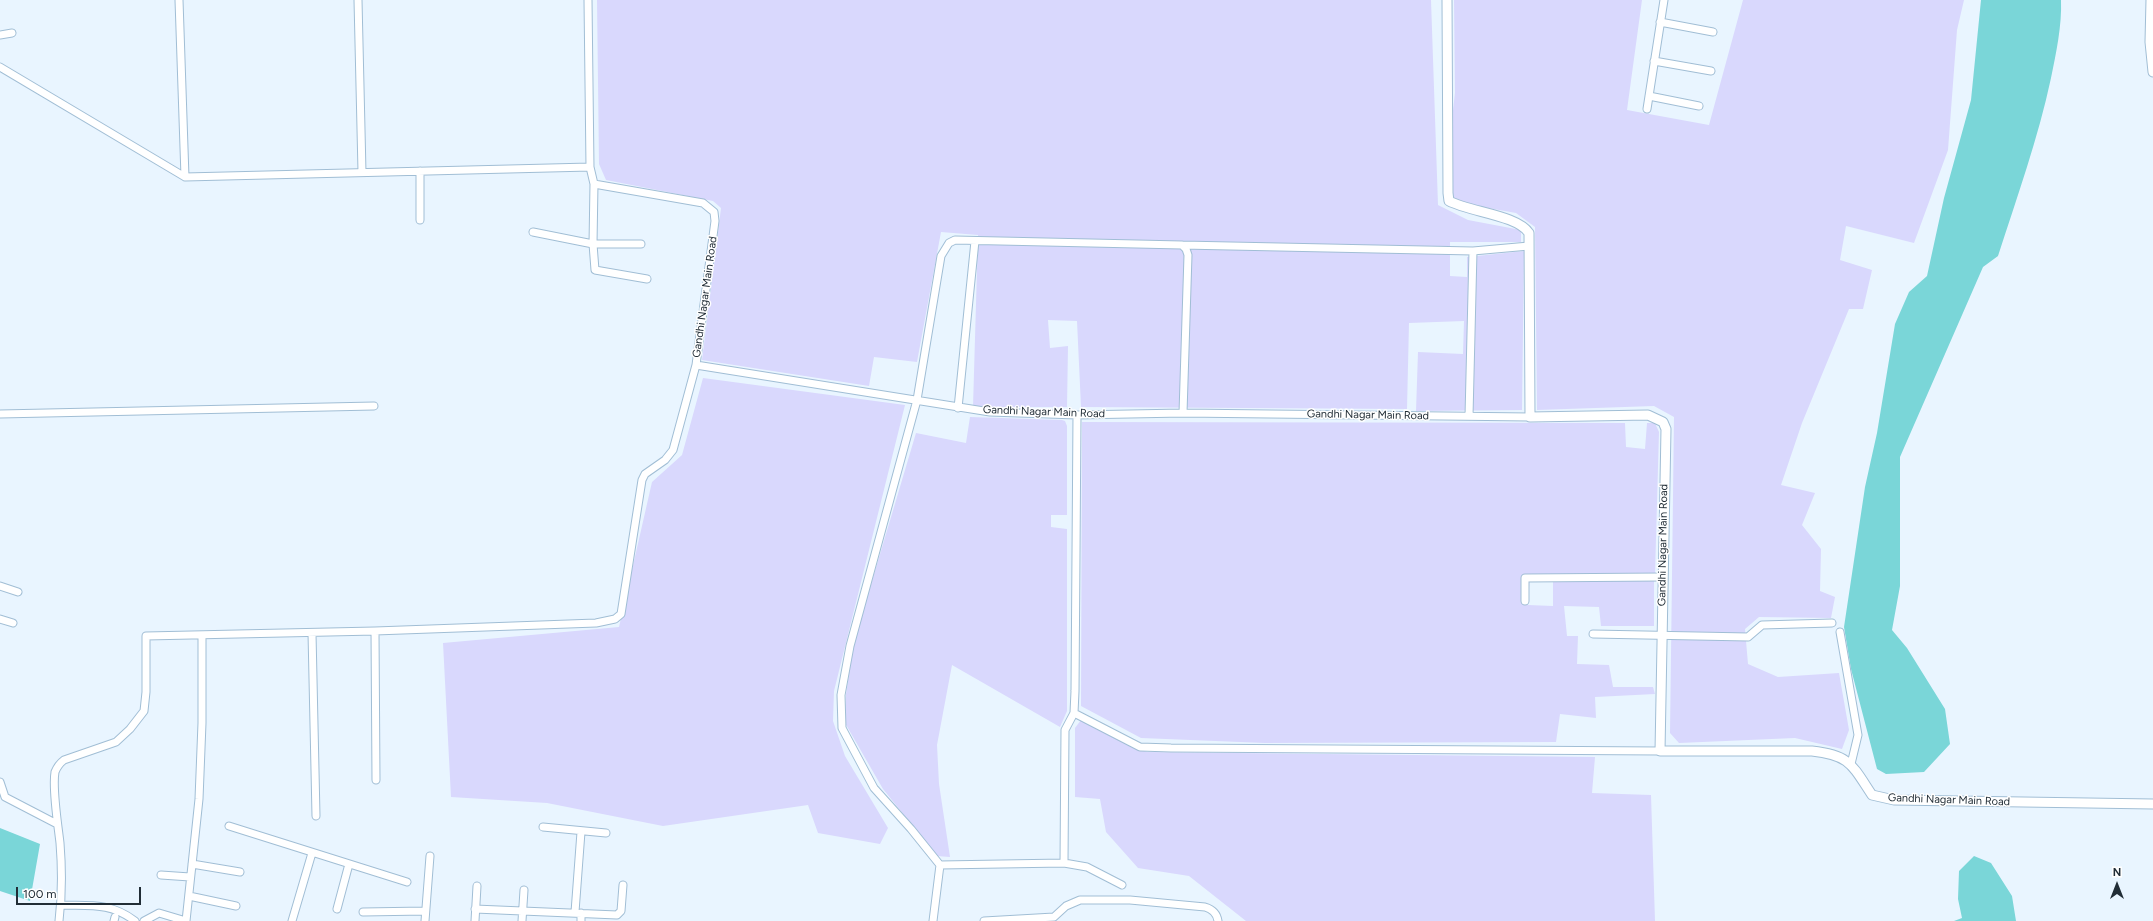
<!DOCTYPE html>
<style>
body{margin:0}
#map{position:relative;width:2153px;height:921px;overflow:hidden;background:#e9f5ff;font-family:Figtree,sans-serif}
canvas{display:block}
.north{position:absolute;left:2097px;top:865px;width:40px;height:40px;-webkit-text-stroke:3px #fff;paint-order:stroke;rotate:0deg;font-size:11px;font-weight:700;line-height:16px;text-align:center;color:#212d36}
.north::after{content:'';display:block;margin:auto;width:14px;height:18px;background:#212d36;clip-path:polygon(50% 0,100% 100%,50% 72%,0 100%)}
.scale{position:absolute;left:16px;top:887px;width:125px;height:18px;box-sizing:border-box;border:2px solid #212d36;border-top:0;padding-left:5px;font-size:12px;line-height:14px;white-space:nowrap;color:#212d36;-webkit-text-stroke:3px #fff;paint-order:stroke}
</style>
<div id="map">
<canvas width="2153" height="921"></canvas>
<div class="north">N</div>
<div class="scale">100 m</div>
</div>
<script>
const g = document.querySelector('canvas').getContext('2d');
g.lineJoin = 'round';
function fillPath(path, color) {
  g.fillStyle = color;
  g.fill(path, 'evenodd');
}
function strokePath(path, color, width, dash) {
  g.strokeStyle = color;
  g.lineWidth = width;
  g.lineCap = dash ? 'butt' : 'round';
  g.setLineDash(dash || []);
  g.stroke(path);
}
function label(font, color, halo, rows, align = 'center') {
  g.font = font + ' Figtree,sans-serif';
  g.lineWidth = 3;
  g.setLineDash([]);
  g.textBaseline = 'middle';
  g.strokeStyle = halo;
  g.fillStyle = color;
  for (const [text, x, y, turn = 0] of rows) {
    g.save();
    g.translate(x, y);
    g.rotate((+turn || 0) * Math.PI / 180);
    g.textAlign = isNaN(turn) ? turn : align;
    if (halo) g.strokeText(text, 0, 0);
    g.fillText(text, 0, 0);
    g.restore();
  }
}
const green = new Path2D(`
 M 597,0 L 1431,0 L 1438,205 L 1468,220 L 1521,230 L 1521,242 L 1450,242 L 1450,276 L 1467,277 L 1467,257 L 1524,251 L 1522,410 L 1416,411 L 1418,352 L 1463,354 L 1464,321 L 1409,323 L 1407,409 L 1081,407 L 1077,321 L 1048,320 L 1050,348 L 1068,346 L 1067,407 L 973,407 L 978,235 L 941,232 L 917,362 L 874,357 L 869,386 L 702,360 L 721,208 L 713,201 L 606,180 L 599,164 Z
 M 1454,0 L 1642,0 L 1627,110 L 1709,125 L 1743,0 L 1964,0 L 1957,30 L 1948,150 L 1914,243 L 1846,226 L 1840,260 L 1872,270 L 1863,309 L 1849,309 L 1802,423 L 1781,485 L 1815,493 L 1802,525 L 1821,549 L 1820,591 L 1835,597 L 1831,618 L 1759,617 L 1745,629 L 1748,664 L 1778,677 L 1839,673 L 1849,730 L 1842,749 L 1795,738 L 1679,743 L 1670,733 L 1674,417 L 1654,406 L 1537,410 L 1535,227 L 1516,213 L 1460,203 L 1452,196 L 1451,127 L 1455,93 Z
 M 703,378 L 905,405 L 834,691 L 833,721 L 845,756 L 888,828 L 880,844 L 818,833 L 808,805 L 663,826 L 547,803 L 451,797 L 443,643 L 619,627 L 652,482 L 682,455 Z
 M 970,417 L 1062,420 L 1065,421 L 1067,426 L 1067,515 L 1051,515 L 1051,527 L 1067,529 L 1067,711 L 1060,727 L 952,665 L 937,745 L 939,784 L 950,857 L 937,856 L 883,789 L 845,723 L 846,694 L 853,645 L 916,433 L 966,443 Z
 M 1082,422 L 1625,423 L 1626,447 L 1645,449 L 1647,423 L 1655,423 L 1659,432 L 1655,574 L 1530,574 L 1528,605 L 1553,606 L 1553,580 L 1654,581 L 1654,626 L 1601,626 L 1599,607 L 1564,606 L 1567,636 L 1578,636 L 1577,664 L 1609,665 L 1613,687 L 1653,687 L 1655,694 L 1595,697 L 1596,718 L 1560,714 L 1556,742 L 1265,743 L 1141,738 L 1081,706 Z
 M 1081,720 L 1147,752 L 1595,757 L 1592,793 L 1651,795 L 1655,921 L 1246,921 L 1189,876 L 1138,868 L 1106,832 L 1100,799 L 1075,797 L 1075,728 Z`);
const water = new Path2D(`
 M 1981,0 L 2061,0 C 2062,26 2056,53 2051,78 C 2038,139 2017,197 1998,256 L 1983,267 L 1900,457 L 1900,586 L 1892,630 L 1907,648 L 1945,709 L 1950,744 L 1924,772 L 1886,774 L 1877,769 L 1851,669 L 1844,627 L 1865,487 L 1877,433 L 1895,324 L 1909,292 L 1927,276 L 1944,198 L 1971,100 Z
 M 0,828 L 40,844 L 30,901 L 0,891 Z
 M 1974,856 L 1991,863 L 2012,896 L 2016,921 L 1954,921 L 1962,918 L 1958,899 L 1959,871 Z`);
const minor = new Path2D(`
 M 179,0 L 185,177
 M 358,0 L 362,172
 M 588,0 L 590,167 L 594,184 L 703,203 L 714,212 L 715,221 L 696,365 L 990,412 L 1077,415 L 1183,413 L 1530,417
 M 1660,22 L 1713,32
 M 0,35 L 12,33
 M 1654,61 L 1711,71
 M 0,67 L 185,177 L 590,167
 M 1649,96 L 1699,106
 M 1647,109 L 1664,0
 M 594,184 L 593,244 L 595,270 L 647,279
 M 420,220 L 420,171
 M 533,232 L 593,244 L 641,244
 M 1182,245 L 1473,251 L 1529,246
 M 958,408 L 975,241
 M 0,414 L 374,406
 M 1469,416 L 1473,251
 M 0,586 L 18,592
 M 1525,601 L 1525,578 L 1662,577
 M 0,619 L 13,623
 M 375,631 L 376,780
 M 1840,632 L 1858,735 L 1851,764
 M 312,633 L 316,816
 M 1593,634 L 1748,637 L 1762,625 L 1832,623
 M 1074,713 L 1140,747 L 1171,748 L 1660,751
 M 0,782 L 5,797 L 57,824
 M 229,826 L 407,882
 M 543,827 L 606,833
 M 1064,863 L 1065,730 L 1074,713 L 1075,691 L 1077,415
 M 192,864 L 240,872
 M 940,865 L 911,829 L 874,788 L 842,728 L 841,695 L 850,646 L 917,400 L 941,256 L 949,243 L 955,240 L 1182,245 L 1186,249 L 1188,255 L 1183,413
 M 161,875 L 190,877
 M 189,896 L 236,906
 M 61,905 C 90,906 110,902 135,921
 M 337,909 L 349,864
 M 475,909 L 617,915 L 621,911 L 623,885
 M 363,912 L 425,911
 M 575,912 L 581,832
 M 59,921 C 62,896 62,868 60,843 C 58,825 52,789 55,772 C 57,767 60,763 64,760 L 116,742 L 130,729 L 144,711 L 146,692 L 146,636 L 375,631 L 596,623 L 615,619 L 621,614 L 642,480 L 645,474 L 665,460 L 673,450 L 696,365
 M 114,921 L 115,917
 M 144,921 L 159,913 L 186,921
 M 186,921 L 199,799 L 202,723 L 202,636
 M 292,921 L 312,853
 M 425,921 L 430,856
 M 475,921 L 477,886
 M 522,921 L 524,890
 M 581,921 L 581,913
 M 933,921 L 940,865 L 1064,863 L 1087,867 L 1122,885
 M 984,921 L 1054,917 L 1066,906 L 1080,900 L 1130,900 L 1205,907 C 1212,909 1217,914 1218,921`);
const tertiary = new Path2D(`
 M 1447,0 L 1448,193 L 1449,201 C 1470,212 1517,215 1529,233 L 1530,417 L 1648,415 L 1663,422 L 1666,429 L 1660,751 L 1812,751 C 1850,755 1852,765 1872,795 L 1894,800 L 2153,804
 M 2151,0 L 2150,42 L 2153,72`);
const streetNames = [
 ["Gandhi Nagar Main Road",705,297,-82],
 ["Gandhi Nagar Main Road",1044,412,2],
 ["Gandhi Nagar Main Road",1368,415,1],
 ["Gandhi Nagar Main Road",1663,545,-89],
 ["Gandhi Nagar Main Road",1949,800,2]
];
fillPath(green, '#d9d8fd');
fillPath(water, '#7ad6d8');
strokePath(minor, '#a1bed5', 9);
strokePath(tertiary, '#a1bed5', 11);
strokePath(minor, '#fff', 7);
strokePath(tertiary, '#fff', 9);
label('11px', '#212d36', '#fff', streetNames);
</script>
